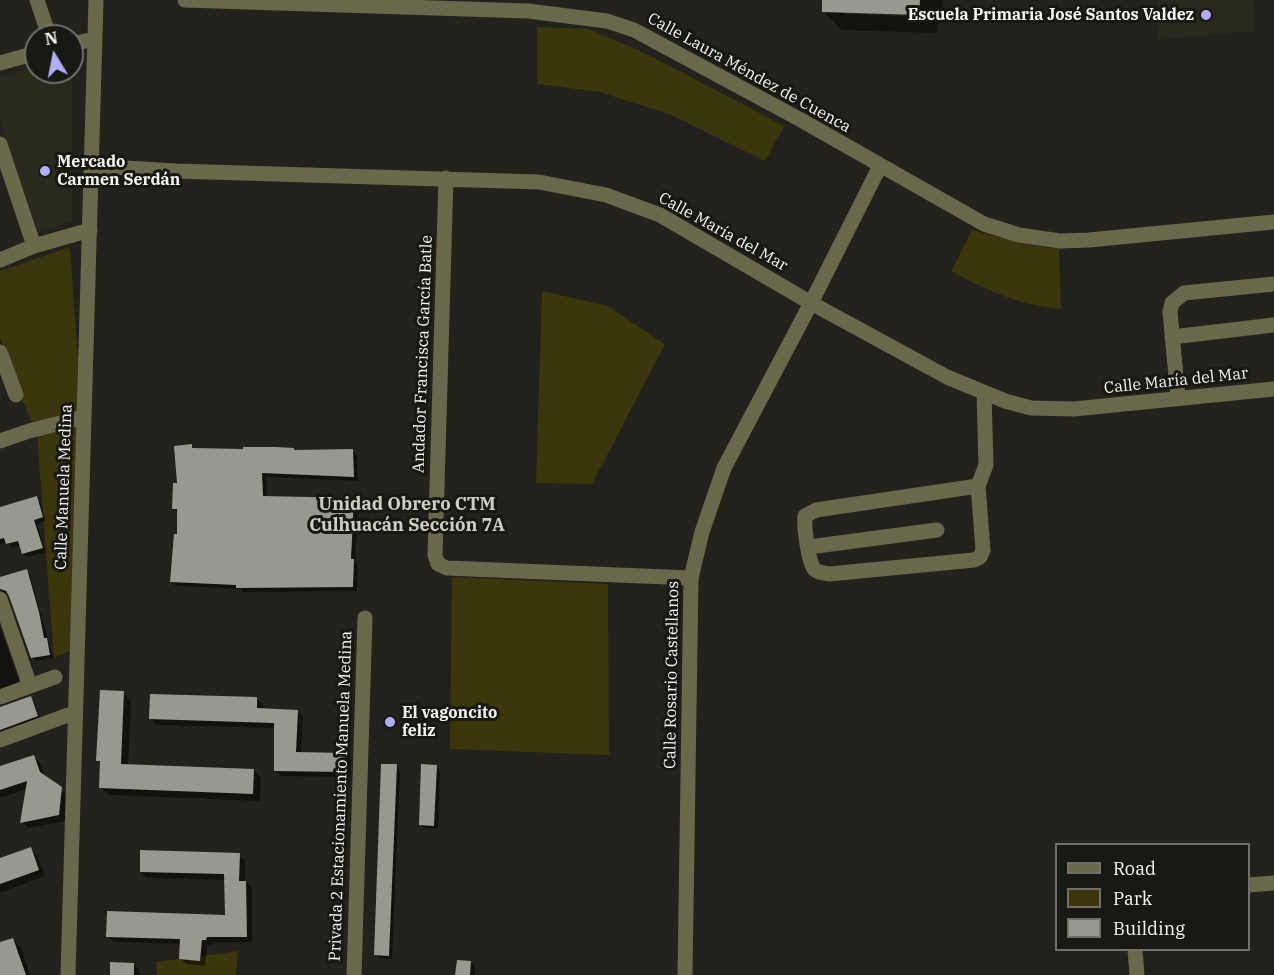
<!DOCTYPE html>
<meta charset="utf-8">
<style>
body{margin:0}
#map{position:relative;width:1274px;height:975px;overflow:hidden;background:#22211b;font-family:"IBM Plex Serif",serif}
canvas{display:block}
.legend{position:absolute;left:1055px;top:843px;width:195px;height:108px;box-sizing:border-box;background:#181812;border:2px solid #70706b;margin:0;padding:8px 10px;list-style:none;font-size:18px;color:#f5f4f0}
.legend li{display:flex;align-items:center;gap:12px;height:30px}
.legend b{width:30px;border:2px solid #70706b}
.north{position:absolute;left:24px;top:24px;width:60px;height:60px;box-sizing:border-box;background:#181812;border:2px solid #70706b;border-radius:50%;rotate:350deg;font-size:16px;font-weight:700;line-height:24px;text-align:center;color:#f5f4f0}
.north::after{content:'';display:block;margin:auto;width:21px;height:27px;background:#afaefa;clip-path:polygon(50% 0,100% 100%,50% 72%,0 100%)}
</style>
<div id="map">
<canvas width="1274" height="975"></canvas>
<ul class="legend">
<li><b style="height:8px;background:#6a684a"></b>Road</li>
<li><b style="height:16px;background:#3a360b"></b>Park</li>
<li><b style="height:16px;background:#989890"></b>Building</li>
</ul>
<div class="north">N</div>
</div>
<script>
const g = document.querySelector('canvas').getContext('2d');
g.lineJoin = 'round';
function fillPath(path, color) {
  g.fillStyle = color;
  g.fill(path, 'evenodd');
}
function strokePath(path, color, width, dash) {
  g.strokeStyle = color;
  g.lineWidth = width;
  g.lineCap = dash ? 'butt' : 'round';
  g.setLineDash(dash || []);
  g.stroke(path);
}
function label(font, color, halo, rows, align = 'center') {
  g.font = font + ' "IBM Plex Serif",serif';
  g.lineWidth = 6;
  g.setLineDash([]);
  g.textBaseline = 'middle';
  g.strokeStyle = halo;
  g.fillStyle = color;
  for (const [text, x, y, turn = 0] of rows) {
    g.save();
    g.translate(x, y);
    g.rotate((+turn || 0) * Math.PI / 180);
    g.textAlign = isNaN(turn) ? turn : align;
    if (halo) g.strokeText(text, 0, 0);
    g.fillText(text, 0, 0);
    g.restore();
  }
}
const built = new Path2D(`
 M 1158,0 L 1253,0 L 1255,31 L 1157,40 Z
 M 72,56 L 72,221 L 39,233 L 0,122 L 0,76 L 36,66 L 36,72 L 72,72 Z`);
const green = new Path2D(`
 M 537,27 L 589,29 L 649,55 L 784,126 L 765,161 L 672,115 L 600,92 L 537,84 Z
 M 972,230 L 1029,245 L 1059,249 L 1061,309 C 1017,304 990,292 951,271 Z
 M 70,247 L 80,389 L 71,650 L 54,658 L 37,435 L 20,394 L 0,337 L 0,271 Z
 M 542,291 L 608,306 L 665,344 L 592,484 L 536,483 Z
 M 452,577 L 608,584 L 609,755 L 450,749 Z
 M 238,951 L 236,975 L 157,975 L 156,962 Z`);
const shadow = new Path2D(`
 M 824,0 L 943,0 L 942,11 L 938,11 L 937,33 L 842,30 L 823,11 ZM 845,11 L 926,14 L 926,17 L 845,14 Z
 M 191,446 L 195,449 L 352,451 L 357,455 L 358,481 L 266,477 L 267,497 L 353,499 L 358,504 L 355,562 L 358,565 L 357,591 L 242,592 L 240,589 L 176,586 L 171,581 L 179,535 L 179,514 L 174,509 L 178,485 Z
 M 37,498 L 40,502 L 46,521 L 37,524 L 46,552 L 27,557 L 23,554 L 21,545 L 11,547 L 7,542 L 0,544 L 0,510 Z
 M 26,571 L 30,575 L 53,658 L 36,661 L 32,657 L 10,594 L 3,593 L 0,590 L 0,578 Z
 M 0,627 L 20,684 L 0,692 Z
 M 123,693 L 131,701 L 128,766 L 253,770 L 261,778 L 260,801 L 109,795 L 101,788 L 102,764 L 98,760 Z
 M 31,698 L 34,701 L 40,719 L 0,734 L 0,707 Z
 M 257,699 L 263,705 L 262,709 L 297,711 L 303,717 L 301,754 L 345,754 L 351,760 L 350,777 L 281,776 L 275,770 L 275,728 L 157,725 L 151,719 Z
 M 34,757 L 40,763 L 45,777 L 67,795 L 65,821 L 28,828 L 22,822 L 27,789 L 0,798 L 0,768 Z
 M 396,766 L 400,770 L 392,959 L 379,958 L 375,954 Z
 M 436,766 L 440,770 L 438,829 L 424,828 L 420,824 Z
 M 30,849 L 37,855 L 45,876 L 0,893 L 0,860 Z
 M 239,855 L 245,861 L 245,881 L 252,888 L 252,942 L 212,943 L 212,945 L 207,945 L 205,966 L 186,964 L 180,958 L 181,944 L 114,942 L 108,936 L 226,916 L 226,880 L 147,878 L 141,872 Z
 M 13,940 L 21,948 L 30,975 L 0,975 L 0,944 Z
 M 471,962 L 475,967 L 475,975 L 457,975 Z
 M 134,964 L 140,971 L 140,975 L 111,975 Z`);
const building = new Path2D(`
 M 822,0 L 920,0 L 919,15 L 822,12 Z
 M 192,444 L 192,448 L 243,449 L 243,447 L 276,447 L 294,448 L 294,450 L 353,449 L 354,477 L 262,473 L 263,496 L 354,498 L 351,559 L 354,559 L 353,587 L 236,588 L 236,585 L 170,582 L 174,534 L 177,534 L 177,509 L 172,509 L 173,483 L 177,483 L 174,446 Z
 M 37,496 L 43,517 L 34,520 L 43,548 L 22,554 L 18,541 L 6,544 L 4,538 L 0,539 L 0,507 Z
 M 27,569 L 39,612 L 44,638 L 47,638 L 50,655 L 31,658 L 9,596 L 6,591 L 0,589 L 0,577 Z
 M 100,690 L 124,691 L 121,764 L 254,769 L 253,794 L 99,788 L 100,761 L 96,761 Z
 M 150,694 L 257,697 L 257,708 L 298,710 L 296,752 L 345,753 L 345,772 L 274,771 L 274,723 L 149,719 Z
 M 31,696 L 38,716 L 0,730 L 0,707 Z
 M 34,755 L 40,772 L 62,787 L 59,815 L 20,823 L 27,781 L 0,790 L 0,766 Z
 M 381,764 L 397,764 L 389,956 L 374,955 Z
 M 421,764 L 437,765 L 434,826 L 419,825 Z
 M 31,847 L 39,870 L 0,884 L 0,858 Z
 M 140,850 L 240,853 L 239,881 L 246,881 L 247,937 L 207,937 L 206,940 L 202,940 L 200,961 L 179,959 L 180,939 L 106,937 L 107,911 L 225,915 L 224,874 L 140,872 Z
 M 13,938 L 26,975 L 0,975 L 0,942 Z
 M 457,960 L 471,961 L 470,975 L 455,975 Z
 M 110,962 L 134,963 L 134,975 L 110,975 Z`);
const minor = new Path2D(`
 M 37,0 L 49,36
 M 185,0 L 528,11 L 607,21 L 634,30 L 801,120 L 984,224 L 1019,235 L 1060,241 L 1089,240 L 1274,222
 M 72,44 L 94,39
 M 0,63 L 36,53
 M 0,144 L 34,246
 M 92,166 L 176,171 L 539,182 L 606,195 L 660,215 L 811,303 L 947,377 L 1005,401 L 1031,408 L 1074,409 L 1274,389
 M 446,178 L 435,555 L 438,564 L 447,568 L 691,578
 M 0,260 L 34,246 L 90,230
 M 1172,337 L 1274,325
 M 0,352 L 16,395
 M 1178,398 L 1170,312 L 1172,303 L 1184,293 L 1274,284
 M 0,441 L 29,431 L 84,417
 M 978,486 L 816,510 L 805,516 C 804,526 808,563 815,570 C 819,573 824,573 829,574 L 974,560 L 980,557 L 983,550 L 978,486 L 986,465 L 984,393
 M 809,547 L 937,530
 M 0,599 L 30,686
 M 0,697 L 55,677
 M 0,740 L 68,715
 M 1248,885 L 1274,883
 M 1135,950 L 1137,975
 M 68,975 L 96,0
 M 354,975 L 365,618
 M 685,975 L 691,578 L 702,532 L 724,468 L 811,303 L 880,166`);
const markers = [
 [1206,15,6,"#afaefa"],
 [45,171,6,"#afaefa"],
 [390,722,6,"#afaefa"]
];
const poiNames = [
 ["Escuela Primaria José Santos Valdez",1194,15,"right"],
 ["Mercado",57,162],
 ["Carmen Serdán",57,180],
 ["El vagoncito",402,713],
 ["feliz",402,731]
];
const streetNames = [
 ["Calle Laura Méndez de Cuenca",749,73,29],
 ["Calle María del Mar",723,232,29],
 ["Andador Francisca García Batle",423,354,-88],
 ["Calle María del Mar",1176,381,-6],
 ["Calle Manuela Medina",64,487,-88],
 ["Calle Rosario Castellanos",672,675,-89],
 ["Privada 2 Estacionamiento Manuela Medina",341,796,-88]
];
const neighbourhoodNames = [
 ["Unidad Obrero CTM",407,505],
 ["Culhuacán Sección 7A",407,526]
];
fillPath(built, '#29281c');
fillPath(green, '#3a360b');
fillPath(shadow, '#0007');
fillPath(building, '#989890');
strokePath(minor, '#6a684a', 15);
for (const [x, y, r, color] of markers) {
  const dot = new Path2D();
  dot.arc(x, y, r, 0, 2 * Math.PI);
  g.fillStyle = color;
  g.fill(dot);
  strokePath(dot, '#181812', 2);
}
label('bold 16px', '#f5f4f0', '#181812', poiNames, 'left');
label('16px', '#f5f4f0', '#181812', streetNames);
label('bold 18px', '#cecdc5', '#181812', neighbourhoodNames);
</script>
